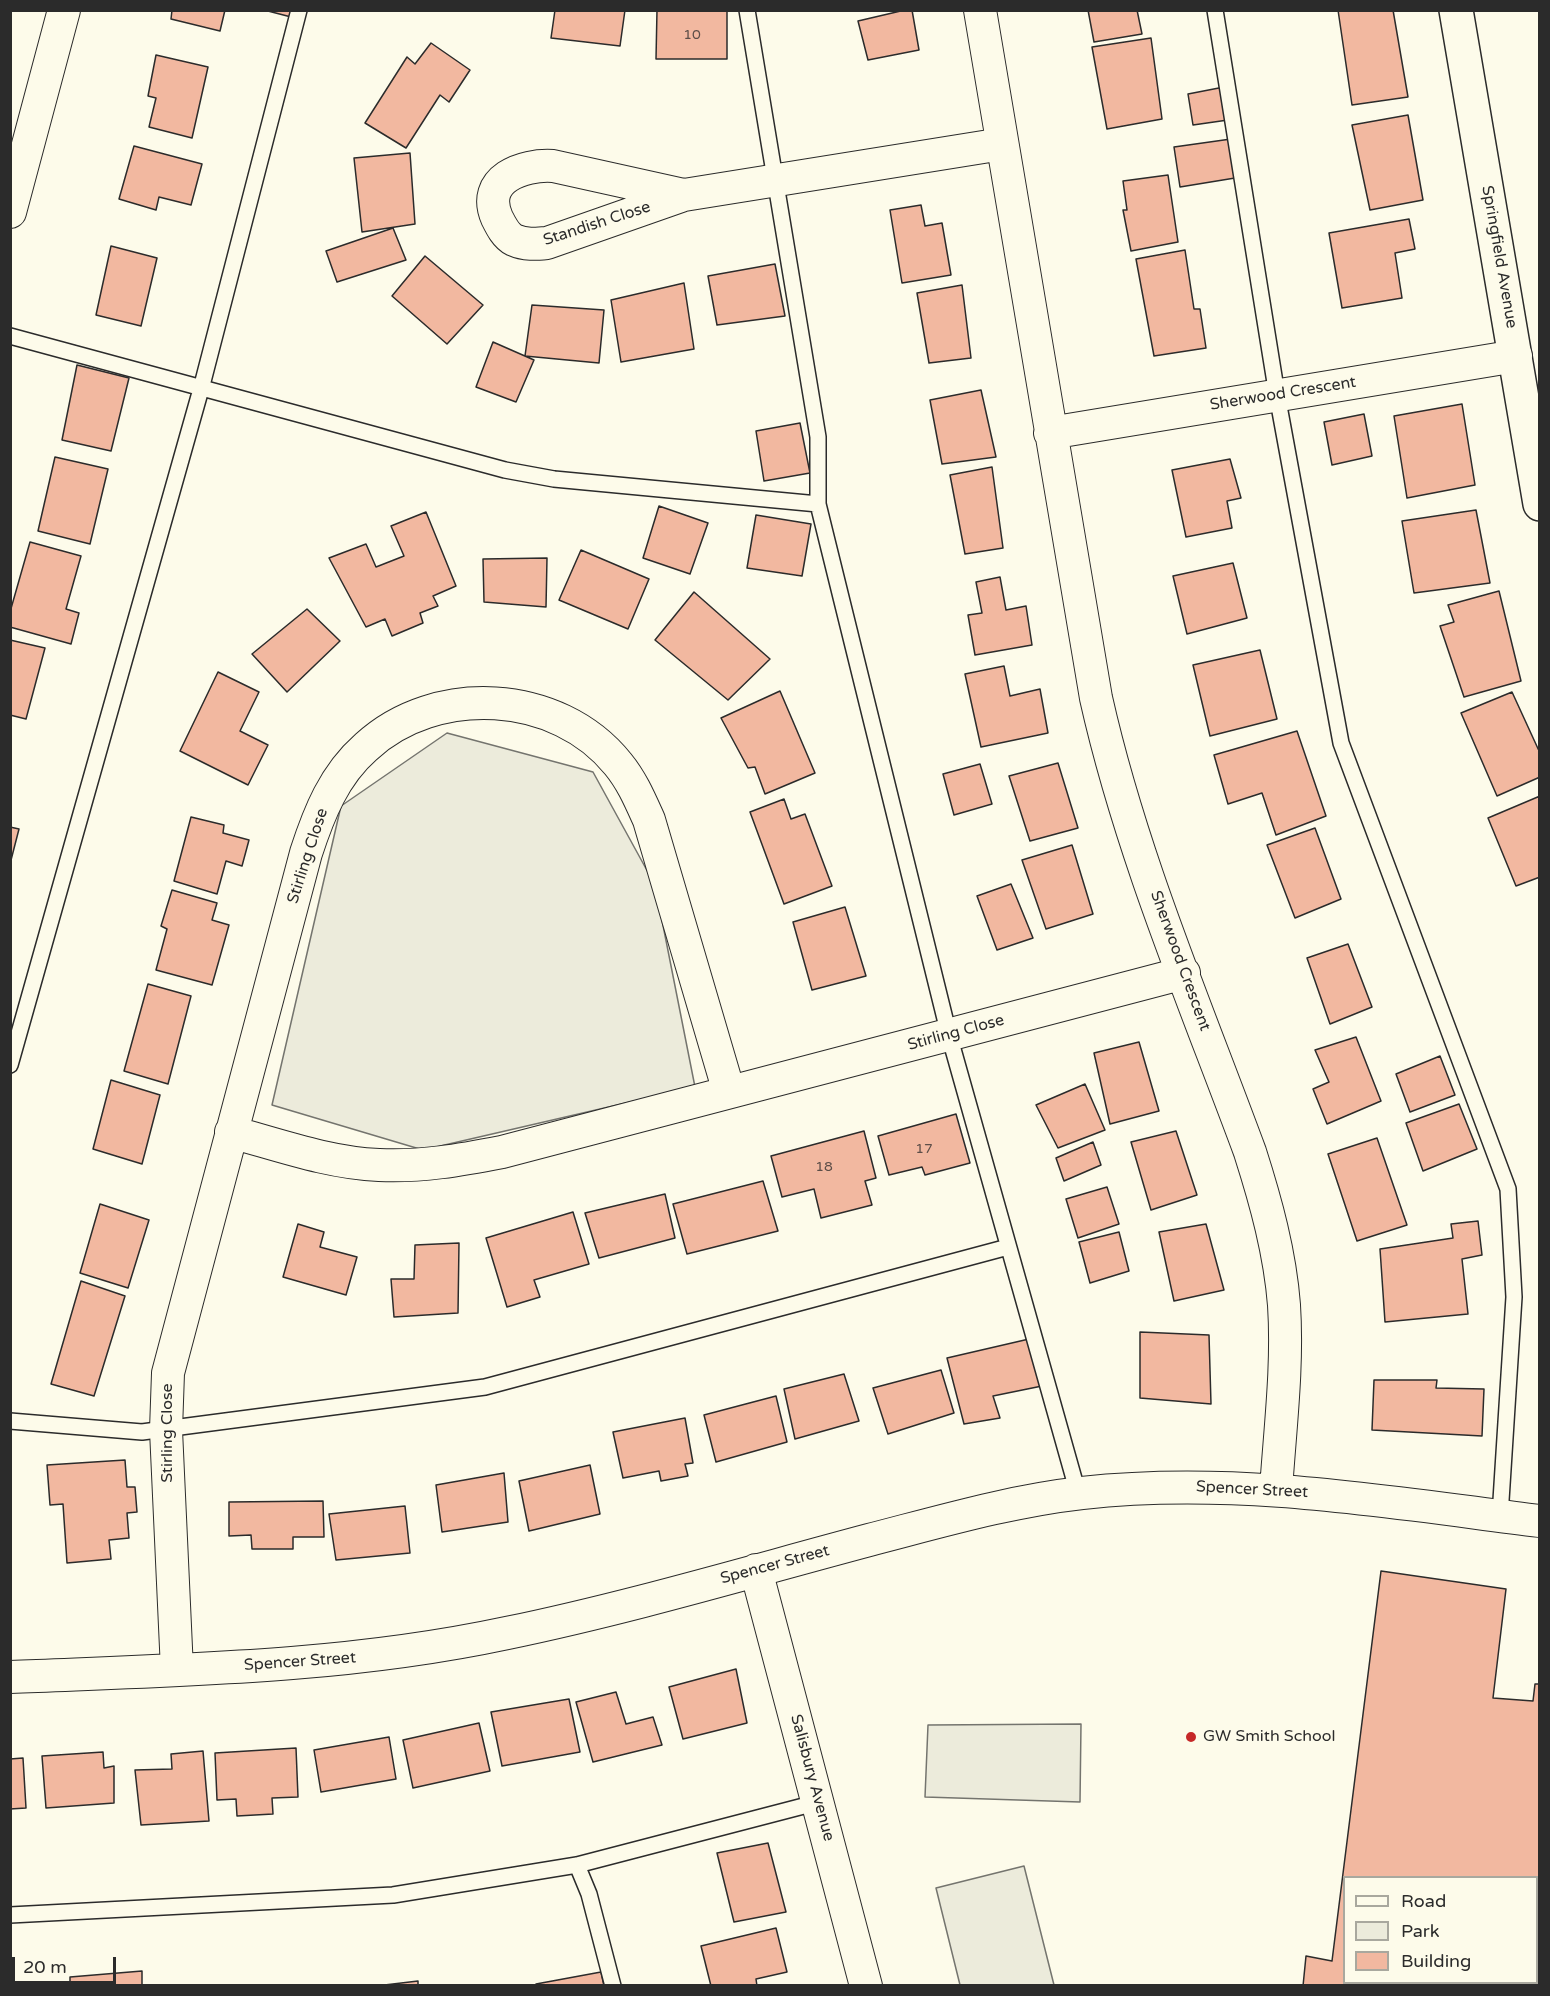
<!DOCTYPE html>
<style>
body{margin:0}
#map{position:relative;width:1550px;height:1996px;overflow:hidden;background:#fdfbea;font-family:"Varela Round",sans-serif}
canvas{display:block}
.frame{position:absolute;inset:0;border:12px solid #2b2b2b;pointer-events:none}
.legend{position:absolute;left:1343px;top:1876px;width:195px;height:108px;box-sizing:border-box;background:#fdfbea;border:2px solid #a9a89e;margin:0;padding:8px 10px;list-style:none;font-size:18px;color:#2b2b2b}
.legend li{display:flex;align-items:center;gap:12px;height:30px}
.legend b{width:30px;border:2px solid #a9a89e}
.scale{position:absolute;left:12px;top:1957px;width:104px;height:27px;box-sizing:border-box;border:3px solid #2b2b2b;border-top:0;padding-left:8px;font-size:18px;line-height:21px;white-space:nowrap;color:#2b2b2b;-webkit-text-stroke:4px #fdfbea;paint-order:stroke}
</style>
<div id="map">
<canvas width="1550" height="1996"></canvas>
<div class="frame"></div>
<ul class="legend">
<li><b style="height:8px;background:#fdfbea"></b>Road</li>
<li><b style="height:16px;background:#ecebdb"></b>Park</li>
<li><b style="height:16px;background:#f2b8a0"></b>Building</li>
</ul>
<div class="scale">20 m</div>
</div>
<script>
const g = document.querySelector('canvas').getContext('2d');
g.lineJoin = 'round';
function fillPath(path, color) {
  g.fillStyle = color;
  g.fill(path, 'evenodd');
}
function strokePath(path, color, width, dash) {
  g.strokeStyle = color;
  g.lineWidth = width;
  g.lineCap = dash ? 'butt' : 'round';
  g.setLineDash(dash || []);
  g.stroke(path);
}
function label(font, color, halo, rows, align = 'center') {
  g.font = font + ' "Varela Round",sans-serif';
  g.lineWidth = 4.5;
  g.setLineDash([]);
  g.textBaseline = 'middle';
  g.strokeStyle = halo;
  g.fillStyle = color;
  for (const [text, x, y, turn = 0] of rows) {
    g.save();
    g.translate(x, y);
    g.rotate((+turn || 0) * Math.PI / 180);
    g.textAlign = isNaN(turn) ? turn : align;
    if (halo) g.strokeText(text, 0, 0);
    g.fillText(text, 0, 0);
    g.restore();
  }
}
const green = new Path2D(`
 M 447,733 L 593,772 L 655,885 L 695,1087 L 423,1150 L 272,1105 L 341,806 Z
 M 1081,1724 L 1080,1802 L 925,1797 L 928,1725 Z
 M 1024,1866 L 1054,1985 L 960,1985 L 936,1888 Z`);
const building = new Path2D(`
 M 172,10 L 225,10 L 220,31 L 171,19 Z
 M 264,10 L 297,10 L 295,18 Z
 M 555,10 L 625,10 L 620,46 L 551,38 Z
 M 657,10 L 727,10 L 727,59 L 656,59 Z
 M 905,10 L 912,10 L 919,50 L 868,60 L 858,21 Z
 M 1088,10 L 1137,10 L 1142,34 L 1094,42 Z
 M 1338,10 L 1393,10 L 1408,97 L 1352,105 Z
 M 1151,38 L 1162,119 L 1107,129 L 1092,47 Z
 M 431,43 L 470,70 L 449,102 L 440,95 L 406,148 L 365,123 L 407,57 L 415,64 Z
 M 156,55 L 208,67 L 192,138 L 149,127 L 156,98 L 148,96 Z
 M 1224,87 L 1228,120 L 1193,125 L 1188,94 Z
 M 1408,115 L 1423,200 L 1370,210 L 1352,125 Z
 M 1231,139 L 1235,178 L 1180,187 L 1174,147 Z
 M 134,146 L 202,164 L 191,205 L 159,197 L 156,210 L 119,199 Z
 M 410,153 L 415,224 L 362,232 L 354,158 Z
 M 1168,175 L 1178,242 L 1131,251 L 1123,210 L 1127,210 L 1123,181 Z
 M 921,205 L 925,226 L 942,223 L 951,275 L 902,283 L 890,210 Z
 M 1409,219 L 1415,249 L 1395,253 L 1402,298 L 1342,308 L 1329,233 Z
 M 393,228 L 406,260 L 337,282 L 326,251 Z
 M 111,246 L 157,258 L 141,326 L 96,315 Z
 M 1185,250 L 1194,309 L 1200,309 L 1206,348 L 1154,356 L 1136,259 Z
 M 425,256 L 483,305 L 447,344 L 392,296 Z
 M 775,264 L 785,316 L 717,325 L 708,276 Z
 M 684,283 L 694,349 L 621,362 L 611,300 Z
 M 962,285 L 971,358 L 929,363 L 917,293 Z
 M 532,305 L 604,310 L 599,363 L 525,356 Z
 M 493,342 L 534,360 L 516,402 L 476,387 Z
 M 77,365 L 129,378 L 111,451 L 62,440 Z
 M 981,390 L 996,457 L 942,464 L 930,400 Z
 M 1462,404 L 1475,485 L 1407,498 L 1394,416 Z
 M 1364,414 L 1372,456 L 1332,465 L 1324,422 Z
 M 800,423 L 810,473 L 764,481 L 756,431 Z
 M 55,457 L 108,469 L 90,544 L 38,531 Z
 M 1230,459 L 1241,498 L 1227,501 L 1232,528 L 1186,537 L 1172,470 Z
 M 992,467 L 1003,548 L 965,554 L 950,475 Z
 M 659,506 L 708,523 L 690,574 L 643,558 Z
 M 1476,510 L 1490,583 L 1414,593 L 1402,521 Z
 M 426,512 L 456,586 L 433,596 L 438,606 L 420,613 L 423,623 L 392,636 L 385,619 L 366,627 L 329,558 L 366,544 L 376,567 L 404,556 L 391,526 Z
 M 756,515 L 811,524 L 802,576 L 747,568 Z
 M 30,542 L 81,556 L 66,609 L 79,613 L 71,644 L 10,627 L 10,612 Z
 M 581,550 L 649,579 L 628,629 L 559,600 Z
 M 547,558 L 546,607 L 484,602 L 483,559 Z
 M 1233,563 L 1247,618 L 1187,634 L 1173,576 Z
 M 1000,577 L 1006,610 L 1026,606 L 1032,645 L 975,655 L 968,615 L 982,613 L 976,582 Z
 M 1499,591 L 1521,681 L 1464,697 L 1440,626 L 1454,622 L 1448,605 Z
 M 694,592 L 770,659 L 728,700 L 655,640 Z
 M 307,609 L 340,641 L 287,692 L 252,654 Z
 M 10,640 L 45,648 L 26,719 L 10,715 Z
 M 1260,650 L 1277,719 L 1210,736 L 1193,665 Z
 M 1004,666 L 1010,696 L 1040,689 L 1048,733 L 981,747 L 965,674 Z
 M 218,672 L 259,692 L 240,731 L 268,745 L 248,785 L 180,751 Z
 M 780,691 L 815,773 L 765,794 L 755,767 L 748,768 L 721,718 Z
 M 1512,692 L 1540,753 L 1540,777 L 1497,796 L 1461,713 Z
 M 1297,731 L 1326,816 L 1276,835 L 1262,793 L 1228,804 L 1214,755 Z
 M 1058,763 L 1078,828 L 1030,841 L 1009,776 Z
 M 980,764 L 992,804 L 954,815 L 943,774 Z
 M 1540,796 L 1540,877 L 1516,886 L 1488,818 Z
 M 784,799 L 791,819 L 805,814 L 832,886 L 784,904 L 750,812 Z
 M 191,817 L 224,825 L 223,833 L 249,840 L 242,866 L 226,861 L 217,894 L 174,881 Z
 M 10,827 L 19,829 L 10,864 Z
 M 1315,828 L 1341,899 L 1295,918 L 1267,845 Z
 M 1072,845 L 1093,914 L 1046,929 L 1022,860 Z
 M 1011,884 L 1033,938 L 997,950 L 977,896 Z
 M 172,890 L 217,903 L 212,920 L 229,925 L 212,985 L 156,970 L 167,929 L 161,926 Z
 M 845,907 L 866,976 L 812,990 L 793,922 Z
 M 1348,944 L 1372,1007 L 1330,1024 L 1307,958 Z
 M 148,984 L 191,996 L 168,1084 L 124,1071 Z
 M 1356,1037 L 1381,1101 L 1327,1124 L 1313,1089 L 1329,1082 L 1315,1050 Z
 M 1139,1042 L 1159,1111 L 1110,1124 L 1094,1053 Z
 M 1440,1056 L 1455,1095 L 1410,1112 L 1396,1074 Z
 M 111,1080 L 160,1095 L 142,1164 L 93,1149 Z
 M 1085,1084 L 1105,1130 L 1058,1148 L 1036,1105 Z
 M 1459,1104 L 1477,1149 L 1423,1171 L 1406,1123 Z
 M 956,1114 L 970,1163 L 925,1175 L 922,1167 L 889,1175 L 878,1136 Z
 M 864,1131 L 876,1178 L 865,1181 L 872,1205 L 821,1218 L 814,1189 L 782,1197 L 771,1156 Z
 M 1176,1131 L 1197,1195 L 1151,1210 L 1131,1142 Z
 M 1377,1138 L 1407,1225 L 1357,1241 L 1328,1154 Z
 M 1093,1142 L 1101,1165 L 1064,1181 L 1056,1158 Z
 M 763,1181 L 778,1231 L 687,1254 L 673,1204 Z
 M 1107,1187 L 1119,1224 L 1078,1238 L 1066,1199 Z
 M 665,1194 L 675,1238 L 599,1258 L 585,1213 Z
 M 100,1204 L 149,1220 L 128,1288 L 80,1273 Z
 M 573,1212 L 589,1264 L 534,1280 L 540,1297 L 507,1307 L 486,1238 Z
 M 1478,1221 L 1482,1255 L 1462,1259 L 1468,1314 L 1385,1322 L 1380,1249 L 1453,1238 L 1451,1224 Z
 M 298,1224 L 324,1232 L 320,1247 L 357,1257 L 346,1295 L 283,1277 Z
 M 1206,1224 L 1224,1290 L 1174,1301 L 1159,1232 Z
 M 1119,1232 L 1129,1271 L 1090,1283 L 1079,1242 Z
 M 459,1243 L 458,1313 L 394,1317 L 391,1279 L 414,1279 L 415,1245 Z
 M 81,1281 L 125,1296 L 94,1396 L 51,1384 Z
 M 1140,1332 L 1209,1335 L 1211,1404 L 1140,1398 Z
 M 1029,1339 L 1042,1386 L 993,1396 L 1000,1418 L 964,1424 L 947,1358 Z
 M 941,1370 L 954,1413 L 888,1434 L 873,1388 Z
 M 844,1374 L 859,1421 L 795,1439 L 784,1389 Z
 M 1374,1380 L 1437,1380 L 1436,1388 L 1484,1389 L 1482,1436 L 1372,1430 Z
 M 776,1396 L 787,1442 L 716,1462 L 704,1415 Z
 M 685,1418 L 693,1463 L 685,1464 L 688,1476 L 661,1481 L 659,1471 L 623,1478 L 613,1432 Z
 M 125,1460 L 127,1487 L 135,1487 L 137,1512 L 127,1513 L 129,1538 L 109,1540 L 111,1559 L 67,1563 L 63,1504 L 50,1505 L 47,1465 Z
 M 590,1465 L 600,1514 L 529,1531 L 519,1481 Z
 M 504,1473 L 508,1522 L 442,1532 L 436,1485 Z
 M 323,1501 L 324,1537 L 293,1537 L 293,1549 L 252,1549 L 251,1535 L 229,1536 L 229,1502 Z
 M 405,1506 L 410,1553 L 336,1560 L 329,1514 Z
 M 1381,1571 L 1506,1589 L 1493,1698 L 1533,1701 L 1535,1684 L 1540,1684 L 1540,1986 L 1303,1986 L 1306,1956 L 1332,1961 ZM 1344,1878 L 1536,1878 L 1536,1982 L 1344,1982 Z
 M 736,1669 L 747,1723 L 683,1739 L 669,1687 Z
 M 616,1692 L 626,1724 L 653,1717 L 662,1745 L 593,1762 L 576,1702 Z
 M 569,1699 L 580,1752 L 502,1766 L 491,1712 Z
 M 479,1723 L 490,1771 L 413,1788 L 403,1740 Z
 M 389,1737 L 396,1779 L 321,1792 L 314,1750 Z
 M 296,1748 L 298,1797 L 272,1798 L 273,1814 L 237,1816 L 236,1799 L 217,1800 L 215,1753 Z
 M 203,1751 L 209,1821 L 141,1825 L 135,1770 L 172,1769 L 171,1754 Z
 M 103,1752 L 104,1768 L 114,1766 L 114,1803 L 46,1808 L 42,1756 Z
 M 23,1758 L 26,1808 L 10,1809 L 10,1759 Z
 M 768,1843 L 786,1912 L 734,1922 L 717,1853 Z
 M 776,1928 L 787,1972 L 756,1979 L 757,1986 L 711,1986 L 701,1946 Z
 M 142,1971 L 142,1986 L 70,1986 L 70,1977 Z
 M 601,1972 L 604,1986 L 536,1986 L 536,1984 Z
 M 418,1981 L 418,1986 L 376,1986 Z`);
const lane = new Path2D(`
 M 747,10 L 818,437 L 818,504 L 949,1035 L 1078,1493
 M 1215,10 L 1277,395 L 1341,743 L 1508,1189 L 1514,1297 L 1500,1516
 M 10,336 L 505,470 L 554,479 L 818,504
 M 10,1065 L 201,389 L 299,10
 M 10,1421 L 142,1432 L 485,1387 L 1008,1247
 M 577,1865 L 589,1894 L 613,1986
 M 10,1915 L 393,1895 L 577,1865 L 819,1802`);
const street = new Path2D(`
 M 980,10 L 1096,698 C 1131,854 1195,1003 1250,1152 C 1266,1202 1280,1253 1284,1305 C 1288,1366 1280,1429 1276,1490
 M 684,195 L 553,166 C 523,164 480,179 497,218 C 501,226 506,236 514,240 C 525,245 536,244 547,243 L 684,195 L 1002,144
 M 10,212 L 64,10
 M 1050,433 L 1516,356
 M 231,1132 C 279,1145 329,1163 379,1165 C 421,1167 461,1160 502,1152 L 1184,973
 M 756,1570 L 866,1986
 M 177,1670 L 166,1430 L 168,1373 L 306,853 C 319,813 334,775 366,747 C 435,683 558,689 618,764 C 632,781 640,800 649,820 L 729,1092
 M 10,1677 C 177,1670 343,1668 507,1633 C 628,1608 749,1572 869,1540 C 939,1522 1010,1501 1082,1493 C 1236,1476 1387,1502 1540,1521`);
const secondary = new Path2D(`
 M 1456,10 L 1540,504`);
const markers = [
 [1191,1737,6,"#c62828"]
];
const numberNames = [
 ["10",692,35],
 ["17",924,1149],
 ["18",824,1167]
];
const streetNames = [
 ["Standish Close",597,224,-18],
 ["Springfield Avenue",1499,257,80],
 ["Sherwood Crescent",1283,394,-9],
 ["Stirling Close",308,856,-72],
 ["Sherwood Crescent",1180,961,70],
 ["Stirling Close",956,1033,-15],
 ["Stirling Close",168,1433,-90],
 ["Spencer Street",1252,1490,3],
 ["Spencer Street",775,1565,-15],
 ["Spencer Street",300,1662,-4],
 ["Salisbury Avenue",812,1778,75]
];
const poiNames = [
 ["GW Smith School",1203,1737]
];
fillPath(green, '#ecebdb');
strokePath(green, '#74746e', 1.5);
fillPath(building, '#f2b8a0');
strokePath(building, '#2b2b2b', 1.5);
strokePath(lane, '#2b2b2b', 18);
strokePath(street, '#2b2b2b', 34);
strokePath(secondary, '#2b2b2b', 36);
strokePath(lane, '#fdfbea', 15);
strokePath(street, '#fdfbea', 32);
strokePath(secondary, '#fdfbea', 33);
for (const [x, y, r, color] of markers) {
  const dot = new Path2D();
  dot.arc(x, y, r, 0, 2 * Math.PI);
  g.fillStyle = color;
  g.fill(dot);
  strokePath(dot, '#fdfbea', 2);
}
label('14px', '#5d4e48', null, numberNames);
label('16px', '#2b2b2b', '#fdfbea', streetNames);
label('16px', '#2b2b2b', '#fdfbea', poiNames, 'left');
</script>
